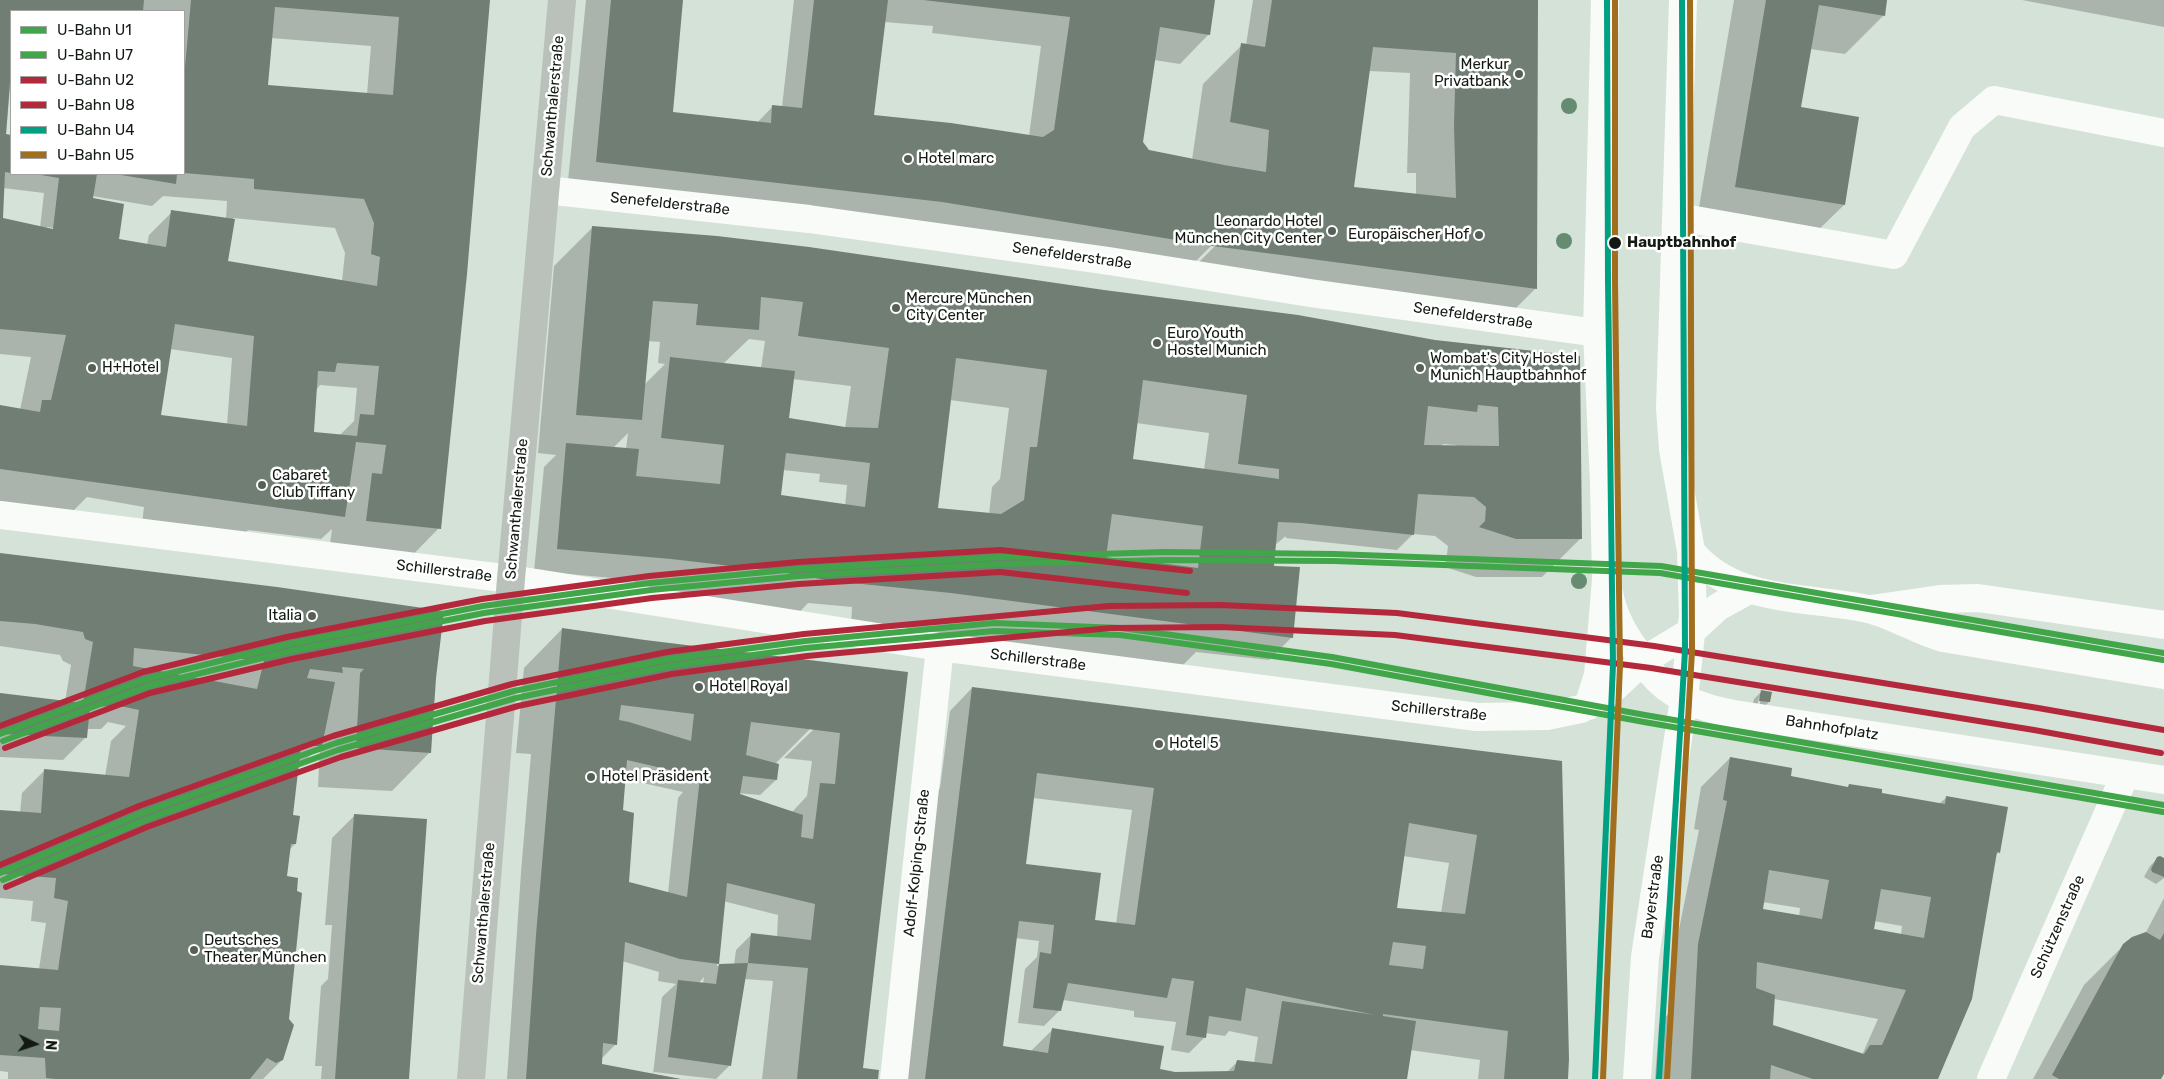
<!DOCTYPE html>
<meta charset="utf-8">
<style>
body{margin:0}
#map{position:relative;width:2164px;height:1079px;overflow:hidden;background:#d5e2d7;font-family:Rubik,sans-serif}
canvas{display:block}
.legend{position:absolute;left:10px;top:10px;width:175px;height:165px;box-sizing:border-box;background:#fff;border:1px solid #a0a3a1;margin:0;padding:6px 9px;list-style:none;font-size:15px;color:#121a13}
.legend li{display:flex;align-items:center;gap:10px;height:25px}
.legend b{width:25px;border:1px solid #a0a3a1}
.north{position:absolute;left:10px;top:1019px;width:50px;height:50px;-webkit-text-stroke:4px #fff;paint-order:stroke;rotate:94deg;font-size:14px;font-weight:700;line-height:20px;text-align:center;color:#121a13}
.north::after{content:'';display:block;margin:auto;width:18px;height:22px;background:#121a13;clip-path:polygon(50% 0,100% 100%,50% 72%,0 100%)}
</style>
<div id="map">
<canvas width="2164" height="1079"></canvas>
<ul class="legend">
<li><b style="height:6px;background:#41a54a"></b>U-Bahn U1</li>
<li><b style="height:6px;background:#41a54a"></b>U-Bahn U7</li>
<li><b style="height:6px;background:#b4283c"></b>U-Bahn U2</li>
<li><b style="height:6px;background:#b4283c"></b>U-Bahn U8</li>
<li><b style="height:6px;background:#00a082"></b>U-Bahn U4</li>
<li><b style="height:6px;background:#a06e1e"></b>U-Bahn U5</li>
</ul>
<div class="north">N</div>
</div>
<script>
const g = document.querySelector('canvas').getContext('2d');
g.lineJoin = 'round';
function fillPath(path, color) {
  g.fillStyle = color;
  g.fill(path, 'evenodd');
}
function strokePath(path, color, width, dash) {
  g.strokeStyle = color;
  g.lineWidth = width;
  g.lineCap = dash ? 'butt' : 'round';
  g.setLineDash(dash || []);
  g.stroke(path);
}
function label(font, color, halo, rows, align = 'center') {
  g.font = font + ' Rubik,sans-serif';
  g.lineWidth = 5;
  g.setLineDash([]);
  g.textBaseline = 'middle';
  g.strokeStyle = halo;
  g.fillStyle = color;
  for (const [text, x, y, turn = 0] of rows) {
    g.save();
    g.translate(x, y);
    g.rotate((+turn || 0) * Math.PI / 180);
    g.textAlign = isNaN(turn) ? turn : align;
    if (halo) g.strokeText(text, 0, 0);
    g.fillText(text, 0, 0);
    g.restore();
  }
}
const shadow = new Path2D(`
 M 0,0 L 489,0 L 439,528 L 401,567 L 328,559 L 332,529 L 321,539 L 248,530 L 232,546 L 141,533 L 144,507 L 87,497 L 64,520 L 0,512 L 0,407 L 20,410 L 31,357 L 0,354 L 0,220 L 40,228 L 44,193 L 3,188 L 0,219 ZM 11,11 L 184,11 L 184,174 L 11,174 L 11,136 L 6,135 L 11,75 ZM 271,38 L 371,46 L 367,94 L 267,86 ZM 92,196 L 152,206 L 163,196 L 227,201 L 226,219 L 172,212 L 149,235 L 147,245 L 118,240 ZM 233,218 L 335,228 L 345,253 L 342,281 L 227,262 ZM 47,227 L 68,230 L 46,230 ZM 170,349 L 232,358 L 227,425 L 159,416 ZM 320,385 L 357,388 L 354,421 L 339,436 L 313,434 L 316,390 Z
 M 586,0 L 682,0 L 671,115 L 757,123 L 773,106 L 782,107 L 794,0 L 1214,0 L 1209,34 L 1180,64 L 1154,60 L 1142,142 L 1148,151 L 1192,160 L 1203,84 L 1242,45 L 1246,45 L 1253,0 L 1536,0 L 1536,288 L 1497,327 L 1176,285 L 1216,245 L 1212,245 L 1175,282 L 567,191 ZM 884,22 L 933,26 L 932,33 L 1041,46 L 1029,136 L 872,116 ZM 1369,71 L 1410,73 L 1407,173 L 1416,173 L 1416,195 L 1352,188 Z
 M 1734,0 L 1886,0 L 1883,16 L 1845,54 L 1810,49 L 1800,108 L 1844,205 L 1805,243 L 1696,225 Z
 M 2022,0 L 2164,0 L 2164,27 Z
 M 593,227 L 1435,341 L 1579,357 L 1581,538 L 1542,577 L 1476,577 L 1442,566 L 1446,561 L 1448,546 L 1435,536 L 1413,534 L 1397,550 L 1286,538 L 1286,536 L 1275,545 L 1273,567 L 1292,637 L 1269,660 L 1196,652 L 1180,668 L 851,625 L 852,607 L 808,603 L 793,619 L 633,597 L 635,580 L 534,571 L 544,467 L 556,455 L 538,453 L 554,266 ZM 749,339 L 765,341 L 761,368 L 723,364 ZM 648,341 L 660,342 L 658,363 L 665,364 L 644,385 ZM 792,379 L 851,386 L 845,429 L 788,422 ZM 950,400 L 1009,408 L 1000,479 L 992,487 L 989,514 L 937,509 ZM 1136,423 L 1209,433 L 1204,470 L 1132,460 ZM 628,433 L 626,449 L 613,448 ZM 1443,444 L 1456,445 L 1455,447 L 1441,447 ZM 783,470 L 820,474 L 819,482 L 847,485 L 845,507 L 780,496 ZM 1118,558 L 1146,562 L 1139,569 L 1117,566 Z
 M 0,554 L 435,677 L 430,752 L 392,791 L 318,787 L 320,746 L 297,769 L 292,815 L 295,844 L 289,850 L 286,877 L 282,1060 L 263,1079 L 8,1079 L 8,1072 L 0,1071 L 0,967 L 39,969 L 46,923 L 31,921 L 33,901 L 0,898 L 0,811 L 20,813 L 22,793 L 45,770 L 105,776 L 111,741 L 126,726 L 108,722 L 101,729 L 87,729 L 86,737 L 63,760 L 0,757 L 0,694 L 65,702 L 71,665 L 63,661 L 60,655 L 0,646 Z
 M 562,629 L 645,641 L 907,673 L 861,1069 L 877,1079 L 762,1079 L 773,981 L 744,979 L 730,1065 L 716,1079 L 654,1072 L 653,1074 L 680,1079 L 507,1079 L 521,872 L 531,754 L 516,753 L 524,668 ZM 815,724 L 817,726 L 784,758 L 812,761 L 807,796 L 792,812 L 736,793 L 760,795 L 776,780 L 775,764 ZM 625,779 L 683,792 L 678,798 L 668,893 L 627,885 L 622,811 ZM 723,901 L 778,915 L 777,938 L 752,934 L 736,950 L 734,965 L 717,966 ZM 622,961 L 659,972 L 658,981 L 676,984 L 662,997 L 653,1074 L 600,1065 L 601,1059 L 616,1044 ZM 704,977 L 703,984 L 698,984 Z
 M 972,688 L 1560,762 L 1567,1079 L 1478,1079 L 1480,1060 L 1410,1050 L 1406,1079 L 891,1079 L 904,972 L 922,954 L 920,954 L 928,893 L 914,891 L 924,804 L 940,788 L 950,711 ZM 1033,798 L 1132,810 L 1116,924 L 1094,924 L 1025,865 ZM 1403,856 L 1449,863 L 1441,913 L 1395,912 ZM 1015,938 L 1039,941 L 1037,957 L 1025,969 L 1018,1023 L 1044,1026 L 1060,1010 L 1063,1000 L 1134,1011 L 1134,1017 L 1176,1022 L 1171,1050 L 1189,1053 L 1205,1037 L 1205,1033 L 1225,1036 L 1229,1031 L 1258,1037 L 1254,1063 L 1238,1061 L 1227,1072 L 1174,1073 L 1159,1070 L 1052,1030 L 1031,1051 L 1002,1047 Z
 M 1762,691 L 1769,702 L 1762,709 L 1752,708 L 1754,699 ZM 1759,698 L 1761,698 L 1759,707 L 1757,707 Z
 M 1730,758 L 1789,777 L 1847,788 L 1850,785 L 1880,794 L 1939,804 L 1947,797 L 2007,808 L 1998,853 L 1995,856 L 1936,1079 L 1655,1079 L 1659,1024 L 1670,1012 L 1668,1012 L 1670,974 L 1699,830 L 1694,829 L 1701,787 ZM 1762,902 L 1800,908 L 1799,917 L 1761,910 ZM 1874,921 L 1902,926 L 1901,935 L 1872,930 ZM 1774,999 L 1878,1019 L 1862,1055 L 1772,1026 Z
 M 355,815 L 407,1079 L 321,1079 L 322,1066 L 315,1066 L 321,986 L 328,979 L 332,925 L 325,925 L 332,838 Z
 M 2158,858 L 2164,859 L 2164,878 L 2156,884 L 2144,877 L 2150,866 Z
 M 2164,898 L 2164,1072 L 2160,1079 L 2033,1079 L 2084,985 L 2124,945 L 2145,934 Z`);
const building = new Path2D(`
 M 0,0 L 144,0 L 143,11 L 11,11 L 11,69 L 6,134 L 11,135 L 11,173 L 5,172 L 3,218 L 53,229 L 59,178 L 35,174 L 97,174 L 93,198 L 124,204 L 119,239 L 166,247 L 171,210 L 235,219 L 228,261 L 377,286 L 380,257 L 371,254 L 374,223 L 364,199 L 254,189 L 254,179 L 184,173 L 184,78 L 191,0 L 490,0 L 467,274 L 441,529 L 366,521 L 372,473 L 382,474 L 386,445 L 356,442 L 345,517 L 0,469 L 0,405 L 40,412 L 42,400 L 51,400 L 66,335 L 0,329 ZM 275,7 L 399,17 L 393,95 L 268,85 ZM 175,324 L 254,336 L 247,426 L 161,415 ZM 337,363 L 379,366 L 374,415 L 360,414 L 357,436 L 314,432 L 318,371 L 335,372 Z
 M 611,0 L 683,0 L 673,112 L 771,123 L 772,105 L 802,108 L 814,0 L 888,0 L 874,115 L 951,123 L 1043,137 L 1054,130 L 1070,17 L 923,0 L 1215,0 L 1210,35 L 1160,27 L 1143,142 L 1149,150 L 1224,165 L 1266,172 L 1269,130 L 1230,122 L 1241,43 L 1265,47 L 1272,0 L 1538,0 L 1537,289 L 1213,246 L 942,202 L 596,162 ZM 1373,47 L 1456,53 L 1454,126 L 1456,198 L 1354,187 Z
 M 1766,0 L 1887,0 L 1885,16 L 1819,5 L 1801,107 L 1859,117 L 1845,205 L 1735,187 Z
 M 121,174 L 177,174 L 176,184 L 121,175 Z
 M 592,226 L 717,236 L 809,247 L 1104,290 L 1298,315 L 1435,340 L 1580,356 L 1582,539 L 1516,539 L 1479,527 L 1485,521 L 1486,507 L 1474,497 L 1418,494 L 1414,535 L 1301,523 L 1278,522 L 1274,566 L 1300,567 L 1293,638 L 951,593 L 832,581 L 774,571 L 671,559 L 557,549 L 566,443 L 639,449 L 636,476 L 720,484 L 724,445 L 661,438 L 670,357 L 795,371 L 789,418 L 845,427 L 878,428 L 889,348 L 798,336 L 803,302 L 761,297 L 759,330 L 696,325 L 698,304 L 653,301 L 642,420 L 576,415 ZM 956,358 L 1047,370 L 1037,447 L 1030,447 L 1024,500 L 1001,514 L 938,508 ZM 1143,380 L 1247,395 L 1238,464 L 1279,469 L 1279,479 L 1133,459 ZM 1478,405 L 1498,407 L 1499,446 L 1424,445 L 1428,406 L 1477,412 ZM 786,453 L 870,463 L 865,507 L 781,495 ZM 1112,514 L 1203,526 L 1198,568 L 1145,561 L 1144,568 L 1118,565 L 1119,559 L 1106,557 Z
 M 0,553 L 277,587 L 444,611 L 436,678 L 431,753 L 356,748 L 360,673 L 364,669 L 342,667 L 343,673 L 310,669 L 307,678 L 335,682 L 322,746 L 301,746 L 293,815 L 300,816 L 296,844 L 291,844 L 287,876 L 298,878 L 297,891 L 302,893 L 289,1019 L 294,1025 L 283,1060 L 276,1063 L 267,1058 L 250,1079 L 56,1079 L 46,1078 L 45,1058 L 0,1055 L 0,965 L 58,970 L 68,901 L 54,898 L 56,878 L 0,874 L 0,810 L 41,813 L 44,769 L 129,777 L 139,710 L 125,707 L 90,706 L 87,738 L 0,734 L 0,693 L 83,703 L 93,642 L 85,639 L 83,632 L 35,624 L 0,621 ZM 134,648 L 235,658 L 264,661 L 257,689 L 133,666 ZM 40,1007 L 61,1008 L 59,1031 L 38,1029 Z
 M 562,628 L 645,640 L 908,672 L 863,1068 L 879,1070 L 878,1079 L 797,1079 L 808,968 L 748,963 L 751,933 L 811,940 L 815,904 L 727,883 L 719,964 L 680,959 L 625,942 L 617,1045 L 603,1043 L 602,1064 L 681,1079 L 526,1079 L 536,935 ZM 621,705 L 694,714 L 691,741 L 629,722 L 619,720 ZM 751,722 L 840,733 L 835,784 L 820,783 L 813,839 L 801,837 L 803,815 L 740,794 L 743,776 L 777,780 L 779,764 L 746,755 ZM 627,760 L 700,777 L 687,897 L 629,882 L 634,813 L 623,810 Z
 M 972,687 L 1562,761 L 1569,1059 L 1568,1079 L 1504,1079 L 1508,1031 L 1383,1014 L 1383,1016 L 1416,1021 L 1407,1079 L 925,1079 ZM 1037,773 L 1154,788 L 1135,925 L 1095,920 L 1101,873 L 1026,864 ZM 1409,823 L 1477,835 L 1465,914 L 1397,908 ZM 1019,921 L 1054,925 L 1051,954 L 1040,952 L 1033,1008 L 1061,1011 L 1068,983 L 1167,998 L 1172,978 L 1194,981 L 1186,1035 L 1206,1038 L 1209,1016 L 1241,1021 L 1246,988 L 1375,1015 L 1282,1001 L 1272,1064 L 1237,1060 L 1234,1071 L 1175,1072 L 1160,1069 L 1164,1046 L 1052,1028 L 1048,1053 L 1003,1046 ZM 1393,942 L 1426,946 L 1423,969 L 1389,965 Z
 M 1761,690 L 1772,692 L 1770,702 L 1759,701 Z
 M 1730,757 L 1792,768 L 1791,776 L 1848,787 L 1849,784 L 1882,789 L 1882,793 L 1945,804 L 1946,796 L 2008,807 L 2000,853 L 1997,852 L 1972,999 L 1938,1079 L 1813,1079 L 1771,1065 L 1770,1079 L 1691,1079 L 1698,944 L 1727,801 L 1723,800 ZM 1769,870 L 1829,880 L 1822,919 L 1763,909 ZM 1881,889 L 1931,897 L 1924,938 L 1874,929 ZM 1757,962 L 1906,990 L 1882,1045 L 1870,1045 L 1864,1054 L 1773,1025 L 1775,995 L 1756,988 Z
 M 354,814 L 427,819 L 409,1079 L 335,1079 Z
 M 2160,856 L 2164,858 L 2164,877 L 2152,872 L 2151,869 L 2157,857 Z
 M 2146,932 L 2160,940 L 2164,933 L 2164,1074 L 2161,1079 L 2059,1079 L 2052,1075 L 2123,944 L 2132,937 Z
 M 748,963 L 731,1066 L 668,1057 L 678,980 L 716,984 L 719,964 Z`);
const minor = new Path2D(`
 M 546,190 L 809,219 L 1109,261 L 1310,293 L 1597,333
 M 1678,217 L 1894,255 L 1962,127 L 1994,100 L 2164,133
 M 0,515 L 511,579 L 940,647 L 1477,717 L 1547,716 L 1581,709 L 1615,687 L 1644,660 L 1692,631 L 1718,607 L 1749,590
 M 1691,551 C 1733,604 1808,596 1868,609 C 1894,615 1917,631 1943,638 L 2164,675
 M 1609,593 C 1614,618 1626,639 1642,658 C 1645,662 1647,667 1650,671 C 1671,698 1702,708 1734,714 L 2164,780
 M 1871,609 L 1940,599 L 1978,598 L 2164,625
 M 1588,706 L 1598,675 L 1606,580 L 1604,483 L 1597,333 L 1605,0
 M 894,1079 L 940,647
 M 1637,1079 L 1645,957 L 1684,699 L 1693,615 L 1691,551 L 1673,449 L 1670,408 L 1683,0
 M 1991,1079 L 2125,775`);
const major = new Path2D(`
 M 471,1079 L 511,579 L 562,0`);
const metro1 = new Path2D(`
 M 0,734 L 146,679 L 289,644 L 483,606 L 650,583 L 798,569 L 1000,557 L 1165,552 L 1334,554 L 1661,566 L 2164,653
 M 0,873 L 142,813 L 336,743 L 514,691 L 669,659 L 805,641 L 994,623 L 1121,628 L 1332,657 L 1645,715 L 2164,805`);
const metro2 = new Path2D(`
 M 3,741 L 148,686 L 291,651 L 484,613 L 651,590 L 799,576 L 1000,564 L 1165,560 L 1334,561 L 1660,573 L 2163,660
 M 3,880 L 145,820 L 338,750 L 516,698 L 670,666 L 806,648 L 994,631 L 1120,635 L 1331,664 L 1644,722 L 2163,812`);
const metro3 = new Path2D(`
 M 0,726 L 143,672 L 287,637 L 482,599 L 649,576 L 798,562 L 1000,550 L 1190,571
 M 0,865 L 139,806 L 333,736 L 512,684 L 667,652 L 804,634 L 1109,606 L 1220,605 L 1397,613 L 1654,646 L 2038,708 L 2164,730`);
const metro4 = new Path2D(`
 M 5,748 L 150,693 L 292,659 L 485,621 L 652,598 L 799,584 L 1000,572 L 1187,593
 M 6,887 L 147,827 L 341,757 L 518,706 L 672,674 L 807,656 L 1111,628 L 1220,627 L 1395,635 L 1651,668 L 2034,730 L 2161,753`);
const metro5 = new Path2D(`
 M 1595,1079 L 1613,665 L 1608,281 L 1607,0
 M 1659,1079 L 1685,651 L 1682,0`);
const metro6 = new Path2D(`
 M 1603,1079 L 1620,665 L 1615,281 L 1615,0
 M 1667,1079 L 1692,651 L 1690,0`);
const trees = [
 [1569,106],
 [1564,241],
 [1579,581]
];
const markers = [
 [1519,74,5,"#566058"],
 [908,159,5,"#566058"],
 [1332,231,5,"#566058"],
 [1479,235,5,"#566058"],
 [1615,243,7,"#121a13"],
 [896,308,5,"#566058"],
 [1157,343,5,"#566058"],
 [92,368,5,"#566058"],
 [1420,368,5,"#566058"],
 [262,485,5,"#566058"],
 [312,616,5,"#566058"],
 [699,687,5,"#566058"],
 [1159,744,5,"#566058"],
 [591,777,5,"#566058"],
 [194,950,5,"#566058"]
];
const poiNames = [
 ["Merkur",1509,65,"right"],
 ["Privatbank",1509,82,"right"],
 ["Hotel marc",918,159],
 ["Leonardo Hotel",1322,222,"right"],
 ["München City Center",1322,239,"right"],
 ["Europäischer Hof",1469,235,"right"],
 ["Mercure München",906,299],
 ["City Center",906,316],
 ["Euro Youth",1167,334],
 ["Hostel Munich",1167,351],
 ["Wombat's City Hostel",1430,359],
 ["Munich Hauptbahnhof",1430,376],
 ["H+Hotel",102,368],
 ["Cabaret",272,476],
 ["Club Tiffany",272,493],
 ["Italia",302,616,"right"],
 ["Hotel Royal",709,687],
 ["Hotel 5",1169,744],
 ["Hotel Präsident",601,777],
 ["Deutsches",204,941],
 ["Theater München",204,958]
];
const streetNames = [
 ["Schwanthalerstraße",553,106,-85],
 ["Senefelderstraße",670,204,6],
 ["Senefelderstraße",1072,256,8],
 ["Senefelderstraße",1473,316,8],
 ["Schwanthalerstraße",517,509,-85],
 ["Schillerstraße",444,571,7],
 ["Schillerstraße",1038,660,7],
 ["Schillerstraße",1439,711,6],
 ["Bahnhofplatz",1832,728,9],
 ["Adolf-Kolping-Straße",917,863,-84],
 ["Bayerstraße",1653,897,-82],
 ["Schwanthalerstraße",484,913,-85],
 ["Schützenstraße",2058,927,-66]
];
const stopNames = [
 ["Hauptbahnhof",1627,243]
];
fillPath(shadow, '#0003');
fillPath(building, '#707e73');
strokePath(minor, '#f9fbf9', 28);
strokePath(major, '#b9c1ba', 28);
strokePath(metro1, '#41a54a', 6);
strokePath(metro2, '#41a54a', 6);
strokePath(metro3, '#b4283c', 6);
strokePath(metro4, '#b4283c', 6);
strokePath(metro5, '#00a082', 6);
strokePath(metro6, '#a06e1e', 6);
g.fillStyle = '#658b71';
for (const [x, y] of trees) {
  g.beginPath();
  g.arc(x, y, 8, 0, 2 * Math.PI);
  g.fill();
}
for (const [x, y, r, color] of markers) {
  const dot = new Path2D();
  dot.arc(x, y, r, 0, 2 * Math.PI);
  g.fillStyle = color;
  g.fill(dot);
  strokePath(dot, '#fff', 2);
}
label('15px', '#121a13', '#fff', poiNames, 'left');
label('15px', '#121a13', '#fff', streetNames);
label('bold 15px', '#121a13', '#fff', stopNames, 'left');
</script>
